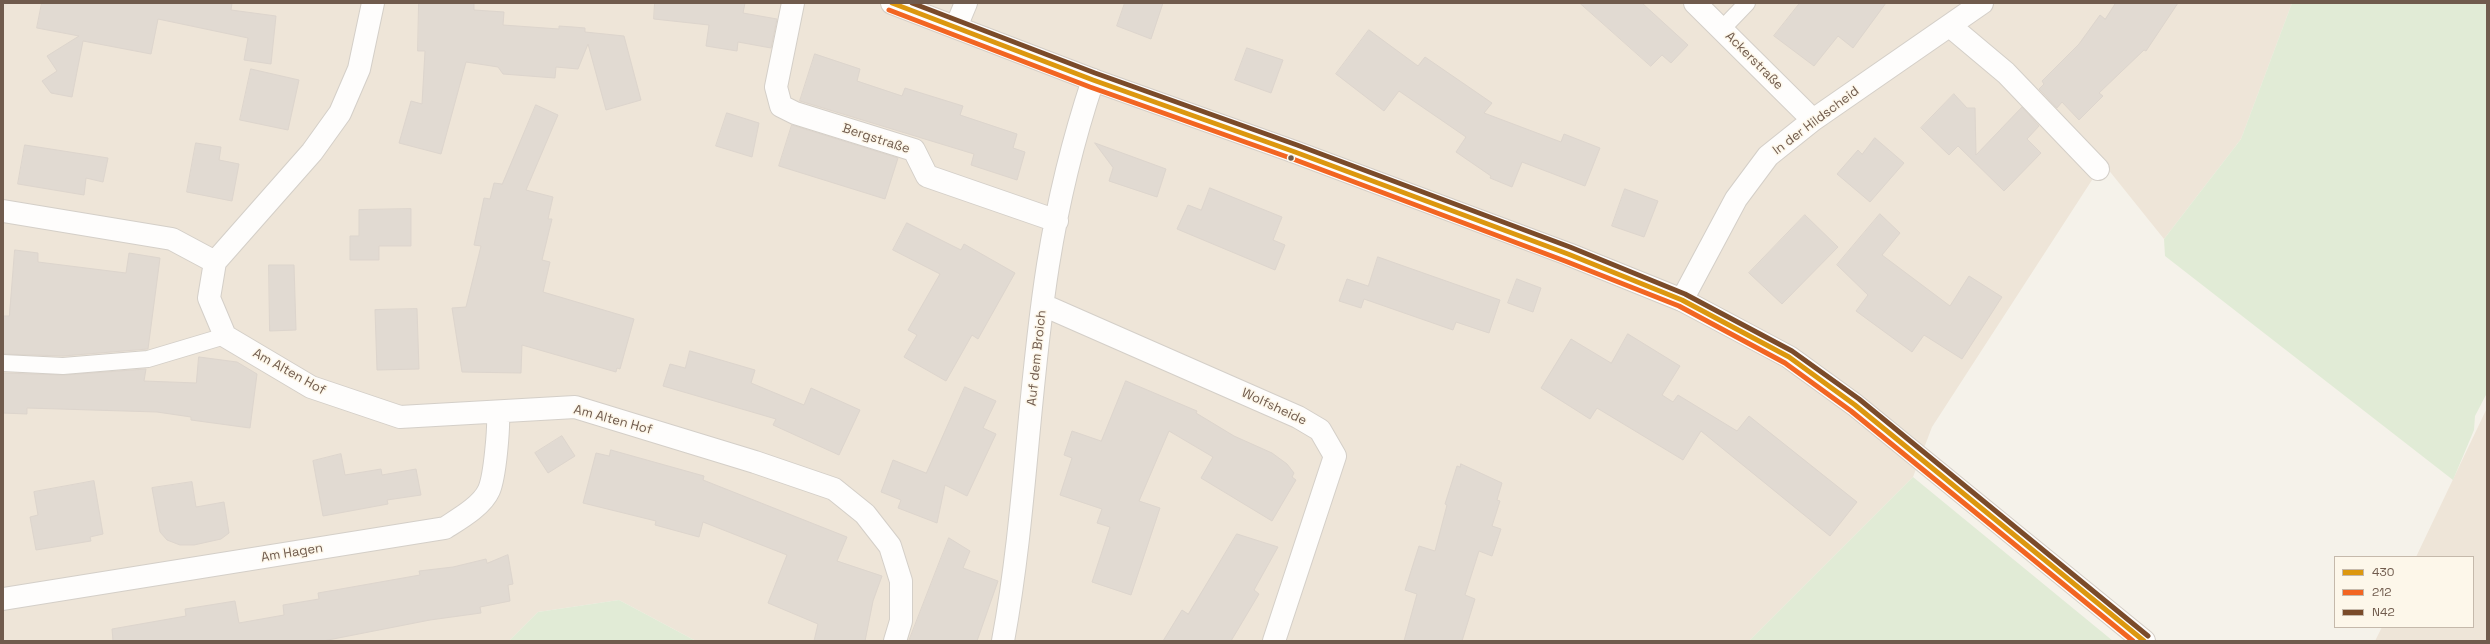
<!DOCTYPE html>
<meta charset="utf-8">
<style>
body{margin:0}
#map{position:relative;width:2490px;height:644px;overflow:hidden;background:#f5f2ea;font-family:"Space Grotesk",sans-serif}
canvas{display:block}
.frame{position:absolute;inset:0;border:4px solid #705b4d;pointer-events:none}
.legend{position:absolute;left:2334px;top:556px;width:140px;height:72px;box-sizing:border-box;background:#fdf7ea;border:1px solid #c5b9ab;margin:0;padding:5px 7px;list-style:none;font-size:12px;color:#705b4d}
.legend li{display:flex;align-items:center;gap:8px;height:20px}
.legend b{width:20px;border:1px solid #c5b9ab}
</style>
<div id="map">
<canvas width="2490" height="644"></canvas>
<div class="frame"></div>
<ul class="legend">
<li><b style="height:5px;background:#dc970f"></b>430</li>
<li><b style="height:5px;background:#f26522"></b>212</li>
<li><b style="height:5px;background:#7a4b2a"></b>N42</li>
</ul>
</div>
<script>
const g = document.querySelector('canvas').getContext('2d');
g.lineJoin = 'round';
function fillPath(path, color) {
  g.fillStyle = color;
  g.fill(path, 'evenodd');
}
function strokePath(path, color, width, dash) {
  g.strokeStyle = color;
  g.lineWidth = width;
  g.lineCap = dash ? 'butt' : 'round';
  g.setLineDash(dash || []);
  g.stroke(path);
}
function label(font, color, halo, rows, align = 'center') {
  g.font = font + ' "Space Grotesk",sans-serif';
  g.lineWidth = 3;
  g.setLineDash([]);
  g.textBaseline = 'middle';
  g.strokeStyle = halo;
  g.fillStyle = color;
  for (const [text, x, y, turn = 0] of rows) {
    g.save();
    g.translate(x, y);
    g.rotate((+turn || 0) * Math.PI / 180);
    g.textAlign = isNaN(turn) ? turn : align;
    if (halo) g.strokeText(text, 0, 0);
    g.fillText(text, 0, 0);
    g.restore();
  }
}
const residential = new Path2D(`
 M 3,3 L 2292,3 L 2241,139 L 2164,239 L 2103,163 L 1932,427 L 1913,477 L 1749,641 L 696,641 L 619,600 L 538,612 L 509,641 L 3,641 Z
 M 2487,408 L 2487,641 L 2375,641 L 2382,627 L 2473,627 L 2473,557 L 2416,557 Z`);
const green = new Path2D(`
 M 2292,3 L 2487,3 L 2487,393 L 2475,416 L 2474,430 L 2453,480 L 2165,256 L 2164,239 L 2241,139 Z
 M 1913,477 L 2113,641 L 1749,641 Z
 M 619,600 L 696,641 L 509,641 L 538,612 Z`);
const building = new Path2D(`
 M 42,3 L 232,3 L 231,10 L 276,16 L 271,64 L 244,60 L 248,38 L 158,19 L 151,54 L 83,41 L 72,97 L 51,93 L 42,81 L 57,71 L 47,56 L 79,36 L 37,28 Z
 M 419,3 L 474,3 L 474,10 L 504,12 L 503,25 L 559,29 L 559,26 L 573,27 L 585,28 L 585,32 L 624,36 L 641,100 L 606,110 L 588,44 L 578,69 L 556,67 L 555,78 L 503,74 L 498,67 L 466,62 L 441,154 L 399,143 L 411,101 L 422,104 L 425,51 L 418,51 Z
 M 655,3 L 745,3 L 743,13 L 777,19 L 771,48 L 738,42 L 737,51 L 706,46 L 709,25 L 654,19 Z
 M 1125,3 L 1163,3 L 1151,39 L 1117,26 Z
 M 1580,3 L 1642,3 L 1688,45 L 1671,63 L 1662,55 L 1651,66 Z
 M 1800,3 L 1886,3 L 1853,48 L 1838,36 L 1814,66 L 1774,36 Z
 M 2116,3 L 2178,3 L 2146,51 L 2144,50 L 2099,93 L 2103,96 L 2079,120 L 2062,102 L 2057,108 L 2039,89 L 2044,84 L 2042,81 L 2079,44 L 2100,15 L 2105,19 Z
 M 1369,30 L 1418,66 L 1425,57 L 1492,103 L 1484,113 L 1561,142 L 1564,134 L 1600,148 L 1585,186 L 1522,162 L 1512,187 L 1490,178 L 1491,176 L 1456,152 L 1466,137 L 1399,91 L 1384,111 L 1336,74 Z
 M 1247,48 L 1283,60 L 1271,93 L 1235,80 Z
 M 815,54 L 860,69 L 857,81 L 902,96 L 905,88 L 963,106 L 960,115 L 1017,134 L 1013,148 L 1025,152 L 1017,180 L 971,165 L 974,154 L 800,101 Z
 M 251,69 L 299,80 L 288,130 L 240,120 Z
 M 1954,94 L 1967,108 L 1975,108 L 1976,155 L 2022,107 L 2039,126 L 2027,139 L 2041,153 L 2004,191 L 1958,146 L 1949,155 L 1921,128 Z
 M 536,105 L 558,115 L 526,190 L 553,197 L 548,219 L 552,219 L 542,260 L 550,262 L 543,292 L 634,319 L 620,369 L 617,368 L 616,372 L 522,345 L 521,373 L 462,372 L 452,308 L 466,307 L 481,246 L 474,245 L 484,198 L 490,199 L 494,183 L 502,184 Z
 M 727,113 L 759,123 L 752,157 L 716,146 Z
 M 792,125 L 898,158 L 885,199 L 779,166 Z
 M 1875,138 L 1904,163 L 1870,202 L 1837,174 L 1858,150 L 1862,154 Z
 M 196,143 L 221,147 L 219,160 L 239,164 L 232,201 L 187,192 Z
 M 1095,143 L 1166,169 L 1157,197 L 1109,181 L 1113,168 Z
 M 25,145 L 108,158 L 103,182 L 86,178 L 84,195 L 18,184 Z
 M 1210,188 L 1282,217 L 1273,240 L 1285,245 L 1275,270 L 1177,229 L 1188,205 L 1201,210 Z
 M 1625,189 L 1658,201 L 1644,237 L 1612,226 Z
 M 411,209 L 411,246 L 379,246 L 379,260 L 350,260 L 350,236 L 359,236 L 359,210 Z
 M 1880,214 L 1900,233 L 1882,255 L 1950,306 L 1969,276 L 2002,297 L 1962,359 L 1924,335 L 1912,352 L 1856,311 L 1868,295 L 1837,265 Z
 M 1805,215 L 1838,247 L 1782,304 L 1749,273 Z
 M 907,223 L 961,250 L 964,244 L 1015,273 L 978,339 L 972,335 L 946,381 L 904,357 L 917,335 L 908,330 L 940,274 L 893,250 Z
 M 15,250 L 38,253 L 38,262 L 126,273 L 129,253 L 160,258 L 148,349 L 63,356 L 3,354 L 3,316 L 9,316 Z
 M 1378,257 L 1500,300 L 1489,333 L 1456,322 L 1453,330 L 1364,299 L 1361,308 L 1339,301 L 1347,279 L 1368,286 Z
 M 269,265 L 294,265 L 296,330 L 270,331 Z
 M 1517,279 L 1541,288 L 1533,312 L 1508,303 Z
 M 417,309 L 419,369 L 377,370 L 375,310 Z
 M 1628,334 L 1680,366 L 1662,395 L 1673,402 L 1678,395 L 1737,431 L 1749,416 L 1857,502 L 1830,536 L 1701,431 L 1683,460 L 1597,408 L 1590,419 L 1541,388 L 1571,339 L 1611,363 Z
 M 690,351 L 755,370 L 751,383 L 804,405 L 811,388 L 860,410 L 839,455 L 773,425 L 776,419 L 663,386 L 670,364 L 685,368 Z
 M 199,357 L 237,362 L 257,374 L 250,428 L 191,420 L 191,417 L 157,412 L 27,408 L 27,414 L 3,413 L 3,373 L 64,375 L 146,369 L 144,381 L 196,383 Z
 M 1126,381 L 1197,411 L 1196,413 L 1234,436 L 1272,453 L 1287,464 L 1294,473 L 1292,477 L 1296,480 L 1272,521 L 1201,478 L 1213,457 L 1169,431 L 1139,501 L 1160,508 L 1131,595 L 1092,582 L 1110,527 L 1097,523 L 1102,509 L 1060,495 L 1072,458 L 1064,455 L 1072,431 L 1101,441 Z
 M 965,387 L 996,401 L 983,428 L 996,434 L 967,496 L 945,485 L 937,523 L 898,508 L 901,500 L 881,492 L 893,460 L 926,473 Z
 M 562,436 L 575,456 L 548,473 L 535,453 Z
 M 611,450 L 704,476 L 703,480 L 847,537 L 837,561 L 882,576 L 873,601 L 865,641 L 814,641 L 818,624 L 768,603 L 787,555 L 703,522 L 699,537 L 655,525 L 656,521 L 583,503 L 596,453 L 609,456 Z
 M 341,454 L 345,475 L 381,469 L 382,475 L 416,469 L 421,495 L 387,500 L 388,504 L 323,516 L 313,461 Z
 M 1461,464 L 1502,483 L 1497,500 L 1500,501 L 1492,526 L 1501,529 L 1492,556 L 1479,551 L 1465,595 L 1475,599 L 1462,641 L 1404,641 L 1417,594 L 1405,590 L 1419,546 L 1435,551 L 1447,505 L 1445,504 L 1457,466 L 1460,467 Z
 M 94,481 L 103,534 L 90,537 L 91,541 L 36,550 L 30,517 L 38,515 L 34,492 Z
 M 192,482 L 196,507 L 224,502 L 229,533 L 221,539 L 194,545 L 180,545 L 167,540 L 160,532 L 152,488 Z
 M 1237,534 L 1278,547 L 1254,590 L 1259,594 L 1231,641 L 1163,641 L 1182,610 L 1188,614 Z
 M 949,538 L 970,551 L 963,568 L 998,581 L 977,641 L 909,641 Z
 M 508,555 L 513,584 L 508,585 L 510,601 L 480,607 L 481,613 L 430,620 L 323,641 L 113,641 L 112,629 L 186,616 L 185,609 L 235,601 L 239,623 L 284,615 L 283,605 L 319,599 L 318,593 L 420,575 L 419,571 L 453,567 L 486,559 L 487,563 Z`);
const lane = new Path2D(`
 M 1722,29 L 1747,3
 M 3,363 L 63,366 L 148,359 L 225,336`);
const street = new Path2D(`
 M 373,3 L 359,69 L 340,113 L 312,152 L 215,262 L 209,298 L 225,336 L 311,387 L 400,417 L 575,407 L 755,462 L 834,489 L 865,514 L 890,546 L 901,581 L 901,621 L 895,641
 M 793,3 L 776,87 L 781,106 L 795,113 L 914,150 L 927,176 L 1057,221
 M 1695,3 L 1813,120
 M 1950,26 L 2006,73 L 2098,169
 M 956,27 L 966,3
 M 3,211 L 172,239 L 215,262
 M 1682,300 L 1736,199 L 1768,156 L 1813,120 L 1982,3
 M 1043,305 L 1298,417 L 1320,430 L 1335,456 L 1274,641
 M 3,599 L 445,528 C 459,519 482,506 489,490 C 495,476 499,428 498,412
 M 1003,641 C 1026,517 1028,390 1048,265 C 1058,202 1073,140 1093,80`);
const secondary = new Path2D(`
 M 892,3 L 1093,80 L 1295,152 L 1568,254 L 1682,300 L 1789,357 L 1855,405 L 2144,641`);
const bus1 = new Path2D(`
 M 892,3 L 1093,80 L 1295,152 L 1568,254 L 1682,300 L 1789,357 L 1855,405 L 2144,641`);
const bus2 = new Path2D(`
 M 889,10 L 1090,87 L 1293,159 L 1565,261 L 1679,306 L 1785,363 L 1851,411 L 2133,641`);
const bus3 = new Path2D(`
 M 912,3 L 1095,73 L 1297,145 L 1570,247 L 1685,294 L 1792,351 L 1859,399 L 2148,636`);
const markers = [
 [1291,158,3.5,"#705b4d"]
];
const streetNames = [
 ["Ackerstraße",1754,61,45],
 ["In der Hildscheid",1816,121,-37],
 ["Bergstraße",876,139,18],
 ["Auf dem Broich",1037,358,-84],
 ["Am Alten Hof",289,372,29],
 ["Wolfsheide",1274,407,25],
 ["Am Alten Hof",613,420,15],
 ["Am Hagen",292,553,-9]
];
fillPath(residential, '#eee5d8');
fillPath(green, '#e1ebd6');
fillPath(building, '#e1dad2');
strokePath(building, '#ddd5cd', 1);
strokePath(lane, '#d4cfc8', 18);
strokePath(street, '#d4cfc8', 24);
strokePath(secondary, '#d4cec6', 24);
strokePath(lane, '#fefdfc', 16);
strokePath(street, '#fefdfc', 22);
strokePath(secondary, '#fefdfc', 22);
strokePath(bus1, '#dc970f', 5);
strokePath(bus2, '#f26522', 5);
strokePath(bus3, '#7a4b2a', 5);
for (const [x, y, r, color] of markers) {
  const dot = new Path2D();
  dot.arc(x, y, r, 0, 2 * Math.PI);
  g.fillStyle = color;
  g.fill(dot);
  strokePath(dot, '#fdf7ea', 1.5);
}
label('13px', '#705b4d', '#fdf7ea', streetNames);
</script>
